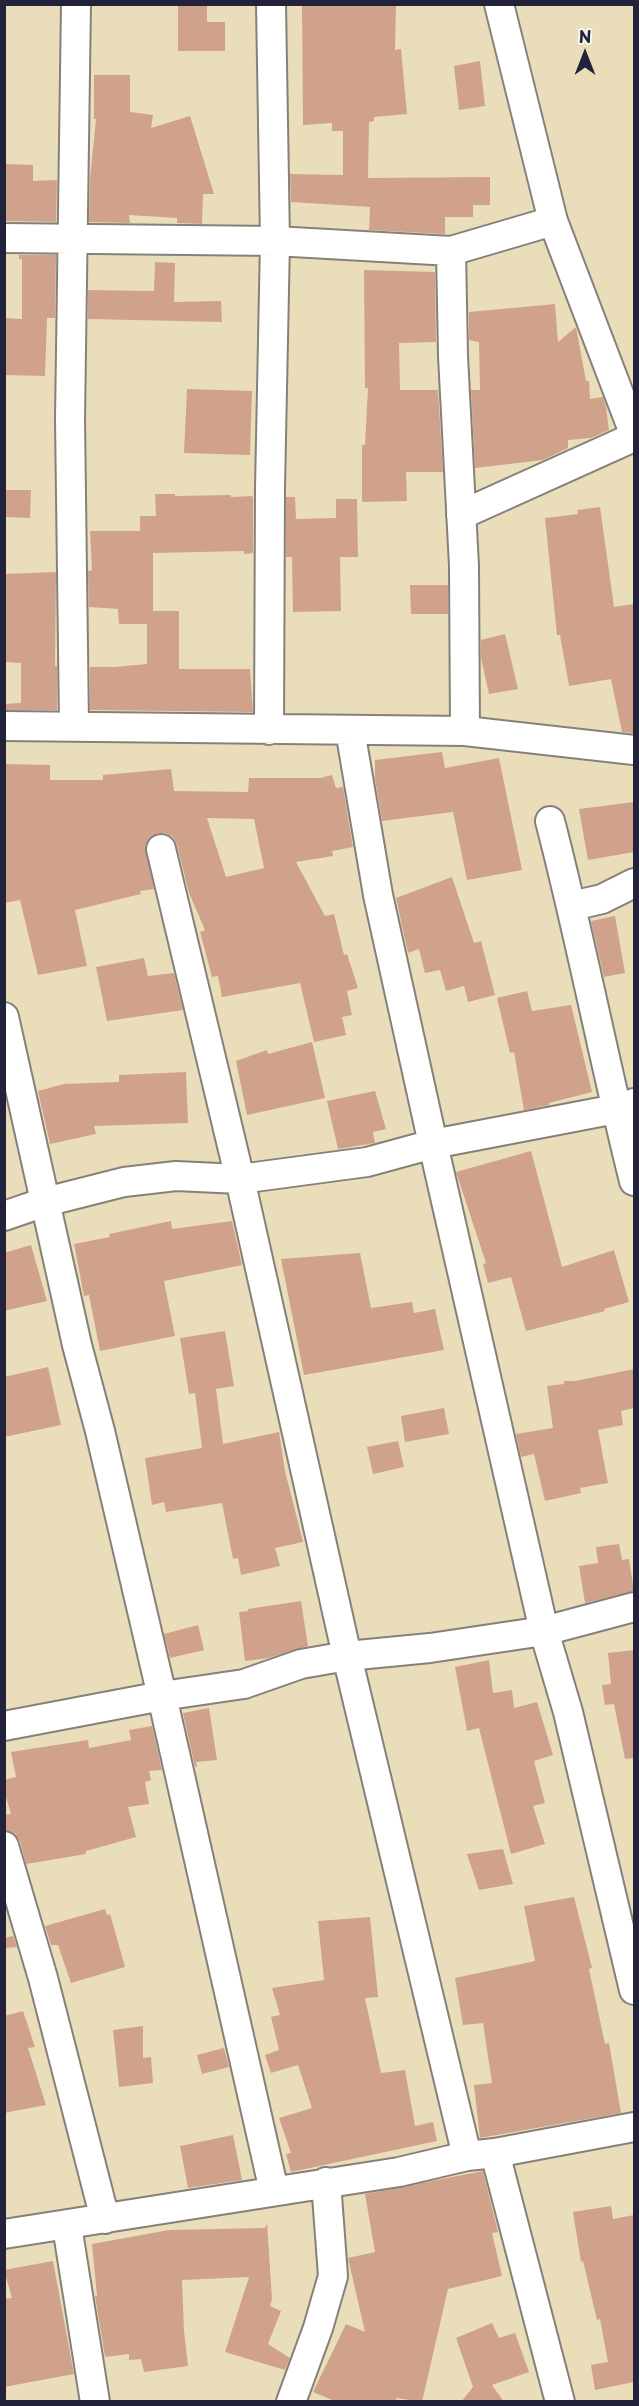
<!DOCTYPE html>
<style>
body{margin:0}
#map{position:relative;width:639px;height:2406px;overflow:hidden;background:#eadeba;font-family:"Playpen Sans",sans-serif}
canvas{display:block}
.frame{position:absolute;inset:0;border:6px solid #22223b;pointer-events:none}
.north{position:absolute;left:555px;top:24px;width:60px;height:60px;-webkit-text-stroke:4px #f6f6f2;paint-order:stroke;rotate:0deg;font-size:16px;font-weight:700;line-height:24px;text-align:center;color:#22223b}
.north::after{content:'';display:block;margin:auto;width:21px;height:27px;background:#22223b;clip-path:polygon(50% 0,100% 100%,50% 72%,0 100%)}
</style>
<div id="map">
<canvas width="639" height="2406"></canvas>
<div class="frame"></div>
<div class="north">N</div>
</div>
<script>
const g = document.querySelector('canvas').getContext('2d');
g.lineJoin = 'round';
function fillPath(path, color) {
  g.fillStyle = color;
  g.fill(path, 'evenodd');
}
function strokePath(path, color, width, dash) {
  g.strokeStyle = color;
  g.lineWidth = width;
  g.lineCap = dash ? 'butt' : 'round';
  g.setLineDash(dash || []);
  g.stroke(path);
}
const building = new Path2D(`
 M 178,4 L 207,4 L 207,22 L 225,22 L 225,51 L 178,51 Z
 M 369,4 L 396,4 L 395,50 L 401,49 L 407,114 L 374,117 L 374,121 L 369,122 L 368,178 L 490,177 L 490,205 L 473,205 L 473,217 L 445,217 L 445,234 L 369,230 L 370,207 L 291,202 L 290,174 L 343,175 L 343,131 L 332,131 L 332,123 L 303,125 L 302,6 Z
 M 480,61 L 485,106 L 459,110 L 454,66 Z
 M 94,75 L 130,75 L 130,112 L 153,115 L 151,128 L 190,116 L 214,194 L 203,194 L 202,224 L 177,223 L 177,218 L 129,215 L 130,223 L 89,222 L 90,179 L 96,119 L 94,119 Z
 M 4,164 L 33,165 L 33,181 L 57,180 L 56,222 L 4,221 Z
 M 19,255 L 56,255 L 55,318 L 47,318 L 45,376 L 4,375 L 4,318 L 22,319 L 22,259 L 19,259 Z
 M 155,262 L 175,263 L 174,302 L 221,301 L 222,322 L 88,319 L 88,290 L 154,291 Z
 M 364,270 L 435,272 L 436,342 L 399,343 L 400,390 L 438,390 L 443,472 L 406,472 L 407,501 L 362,502 L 362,445 L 365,445 L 368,388 L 365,388 Z
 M 555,304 L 558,342 L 576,327 L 586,381 L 589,381 L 590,399 L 603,397 L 606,407 L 609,430 L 591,438 L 568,440 L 568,448 L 543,460 L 475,468 L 471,390 L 480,390 L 479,342 L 469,340 L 469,312 Z
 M 187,389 L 252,391 L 250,455 L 184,453 Z
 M 4,490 L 31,490 L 30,518 L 4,517 Z
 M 155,494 L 175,494 L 175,496 L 231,495 L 231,497 L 252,496 L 253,498 L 253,553 L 244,554 L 244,551 L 153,553 L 153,611 L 179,611 L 179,669 L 250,669 L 253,712 L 90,710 L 90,667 L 114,667 L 147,664 L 147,624 L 119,624 L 118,609 L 89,607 L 88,571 L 92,570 L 90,531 L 140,531 L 140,516 L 156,516 Z
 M 286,497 L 295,497 L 296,519 L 336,518 L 336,499 L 357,499 L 358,557 L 340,557 L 341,611 L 293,612 L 292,557 L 286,557 Z
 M 600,507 L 614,607 L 634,604 L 634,733 L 622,732 L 611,679 L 569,686 L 560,635 L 557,635 L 545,518 L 578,514 L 577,510 Z
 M 56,572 L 55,666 L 57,666 L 57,710 L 4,710 L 4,704 L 21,703 L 21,663 L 4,662 L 4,574 Z
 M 410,585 L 448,585 L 448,614 L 411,614 Z
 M 505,634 L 518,689 L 489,694 L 481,658 L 481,640 Z
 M 442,752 L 445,768 L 499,758 L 522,870 L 467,880 L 453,812 L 382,821 L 375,779 L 375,760 Z
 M 4,764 L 50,765 L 50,780 L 103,780 L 103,775 L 171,769 L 174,791 L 248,792 L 249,778 L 320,778 L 332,775 L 336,788 L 343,787 L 353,847 L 332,851 L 333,856 L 296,862 L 325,916 L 334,914 L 344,955 L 347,954 L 358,988 L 347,991 L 352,1015 L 342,1017 L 346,1035 L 314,1042 L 300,983 L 222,997 L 218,976 L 212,977 L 200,932 L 205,930 L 189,893 L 177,845 L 173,837 L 165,833 L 158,833 L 150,837 L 145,845 L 154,889 L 140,891 L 141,894 L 75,910 L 87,966 L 38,975 L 20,900 L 4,903 ZM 207,818 L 254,819 L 264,868 L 226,877 Z
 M 634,802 L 634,852 L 588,860 L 579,809 Z
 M 452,877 L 474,943 L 481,941 L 495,995 L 468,1002 L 464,986 L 446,991 L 440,970 L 425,973 L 419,949 L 408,953 L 396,898 Z
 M 615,916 L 625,973 L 604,977 L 591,921 Z
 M 144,958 L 148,976 L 174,973 L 183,1010 L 107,1021 L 96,967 Z
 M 527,991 L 532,1011 L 571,1005 L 592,1092 L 549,1103 L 549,1105 L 524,1110 L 514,1052 L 510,1053 L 497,998 Z
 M 312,1042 L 325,1098 L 247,1115 L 236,1061 L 267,1050 L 268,1054 Z
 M 186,1072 L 188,1123 L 94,1126 L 96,1134 L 50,1144 L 38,1091 L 64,1084 L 119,1082 L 119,1075 Z
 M 375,1091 L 386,1129 L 373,1132 L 375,1143 L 338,1149 L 327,1101 Z
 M 531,1151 L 562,1267 L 614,1250 L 629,1302 L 604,1309 L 605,1311 L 526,1331 L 511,1277 L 488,1283 L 483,1264 L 486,1263 L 456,1172 Z
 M 171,1221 L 172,1229 L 232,1221 L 242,1265 L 164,1281 L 175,1336 L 100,1351 L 89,1295 L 84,1296 L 74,1244 L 110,1237 L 109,1234 Z
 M 31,1245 L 47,1301 L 4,1311 L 4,1253 Z
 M 360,1253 L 371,1308 L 412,1302 L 414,1313 L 435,1309 L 444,1350 L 304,1375 L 281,1259 Z
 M 225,1331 L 234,1386 L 216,1389 L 223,1444 L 279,1432 L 285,1471 L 303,1542 L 275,1548 L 280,1566 L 241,1575 L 238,1558 L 233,1559 L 222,1503 L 166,1512 L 164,1502 L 152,1505 L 145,1458 L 202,1448 L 195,1393 L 189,1394 L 180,1338 Z
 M 48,1367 L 61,1425 L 4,1437 L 4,1377 Z
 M 634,1369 L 634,1408 L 621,1411 L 623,1425 L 598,1430 L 608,1483 L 580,1488 L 581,1493 L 545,1501 L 534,1454 L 521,1457 L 516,1434 L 553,1428 L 547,1386 L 564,1384 L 564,1381 L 575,1381 Z
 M 444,1408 L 449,1434 L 405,1442 L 401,1416 Z
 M 398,1441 L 404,1467 L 373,1474 L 367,1447 Z
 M 619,1544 L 622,1560 L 629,1559 L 634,1591 L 585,1603 L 579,1566 L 598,1563 L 596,1547 Z
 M 301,1601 L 308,1646 L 268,1658 L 245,1661 L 239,1612 L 248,1611 L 248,1609 Z
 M 198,1625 L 204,1650 L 170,1658 L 164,1634 Z
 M 634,1650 L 634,1758 L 625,1759 L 614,1704 L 605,1705 L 602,1685 L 611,1684 L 608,1653 Z
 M 489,1660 L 493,1693 L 512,1690 L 514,1708 L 537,1702 L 553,1755 L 534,1761 L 545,1803 L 533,1806 L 545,1844 L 511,1854 L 479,1728 L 467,1731 L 455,1667 Z
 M 209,1708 L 217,1760 L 196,1762 L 197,1767 L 195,1767 L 183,1713 Z
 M 152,1726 L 162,1770 L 149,1771 L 151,1780 L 145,1782 L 149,1804 L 128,1807 L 136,1837 L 86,1851 L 86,1854 L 26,1864 L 20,1841 L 15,1834 L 6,1830 L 4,1826 L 4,1815 L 11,1814 L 4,1790 L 4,1780 L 16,1777 L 11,1752 L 88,1740 L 89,1748 L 131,1740 L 129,1730 Z
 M 503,1849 L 513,1884 L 479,1890 L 467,1854 Z
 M 574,1897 L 592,1968 L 589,1969 L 605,2044 L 609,2043 L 621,2113 L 480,2138 L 474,2085 L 492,2083 L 483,2023 L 463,2025 L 455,1978 L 535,1961 L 524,1906 Z
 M 105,1909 L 107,1915 L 110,1914 L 125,1967 L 71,1983 L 58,1945 L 51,1945 L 45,1926 Z
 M 370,1917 L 378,1997 L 365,1998 L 381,2073 L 405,2070 L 415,2126 L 433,2122 L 437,2141 L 291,2172 L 286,2154 L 291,2153 L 279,2118 L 312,2108 L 298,2065 L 271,2073 L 265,2055 L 279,2050 L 271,2017 L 280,2015 L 272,1988 L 324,1980 L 318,1921 Z
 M 13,1936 L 17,1947 L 4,1948 L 4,1938 Z
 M 23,2011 L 35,2047 L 28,2048 L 46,2105 L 4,2113 L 4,2016 Z
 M 143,2026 L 143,2058 L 151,2057 L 153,2083 L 119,2087 L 113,2030 Z
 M 224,2048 L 229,2067 L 202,2074 L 197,2055 Z
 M 233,2135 L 242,2180 L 188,2188 L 180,2146 Z
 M 483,2171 L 498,2232 L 492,2233 L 502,2276 L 448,2289 L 422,2402 L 397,2398 L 395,2402 L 337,2402 L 313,2392 L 346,2324 L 365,2332 L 348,2258 L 375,2252 L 365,2194 Z
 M 611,2206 L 613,2219 L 634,2215 L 634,2382 L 595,2390 L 591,2365 L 608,2362 L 600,2319 L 597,2320 L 583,2261 L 581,2262 L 573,2212 Z
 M 267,2223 L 272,2299 L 270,2306 L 281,2311 L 268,2344 L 290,2358 L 285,2370 L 225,2352 L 249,2277 L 182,2280 L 184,2331 L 188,2366 L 144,2372 L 141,2359 L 129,2360 L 129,2354 L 105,2357 L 95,2296 L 97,2296 L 92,2244 L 169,2230 L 265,2228 Z
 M 53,2261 L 74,2374 L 4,2387 L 4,2299 L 12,2298 L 4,2270 Z
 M 492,2323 L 499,2338 L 515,2333 L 529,2372 L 492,2385 L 504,2402 L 461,2402 L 473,2387 L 456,2338 Z`);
const street = new Path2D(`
 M 499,4 L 553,221 L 634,433
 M 4,238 L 275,241 L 451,251 L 553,221
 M 451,251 L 453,356 L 464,566 L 465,731
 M 461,515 L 634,437
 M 74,725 L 70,419 L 76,4
 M 4,726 L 465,731 L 634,750
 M 269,730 L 270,488 L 275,241 L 271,4
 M 350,730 L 378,895 L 433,1144 L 544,1631 L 568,1712 L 634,1990
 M 550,821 C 581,940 604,1062 634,1181
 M 161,849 L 240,1179 L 347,1656 L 467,2156
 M 572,906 L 602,899 L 634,883
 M 4,1017 L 77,1345 L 100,1431 L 162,1696 L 274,2191
 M 4,1216 L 45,1202 L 124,1182 L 176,1176 L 240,1179 L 367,1162 L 433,1144 L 616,1109 L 634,1103
 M 4,1726 L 162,1696 L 244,1684 L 301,1664 L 347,1656 L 430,1648 L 544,1631 L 634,1607
 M 4,1846 L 43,1978 L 105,2219
 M 495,2153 L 560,2402
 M 67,2226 L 95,2402
 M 4,2234 L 399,2172 L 467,2156 L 495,2153 L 634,2127
 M 291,2402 L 318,2328 L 333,2276 L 326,2182`);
fillPath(building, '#d0a28b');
strokePath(street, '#86807a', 32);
strokePath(street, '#fff', 28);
</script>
